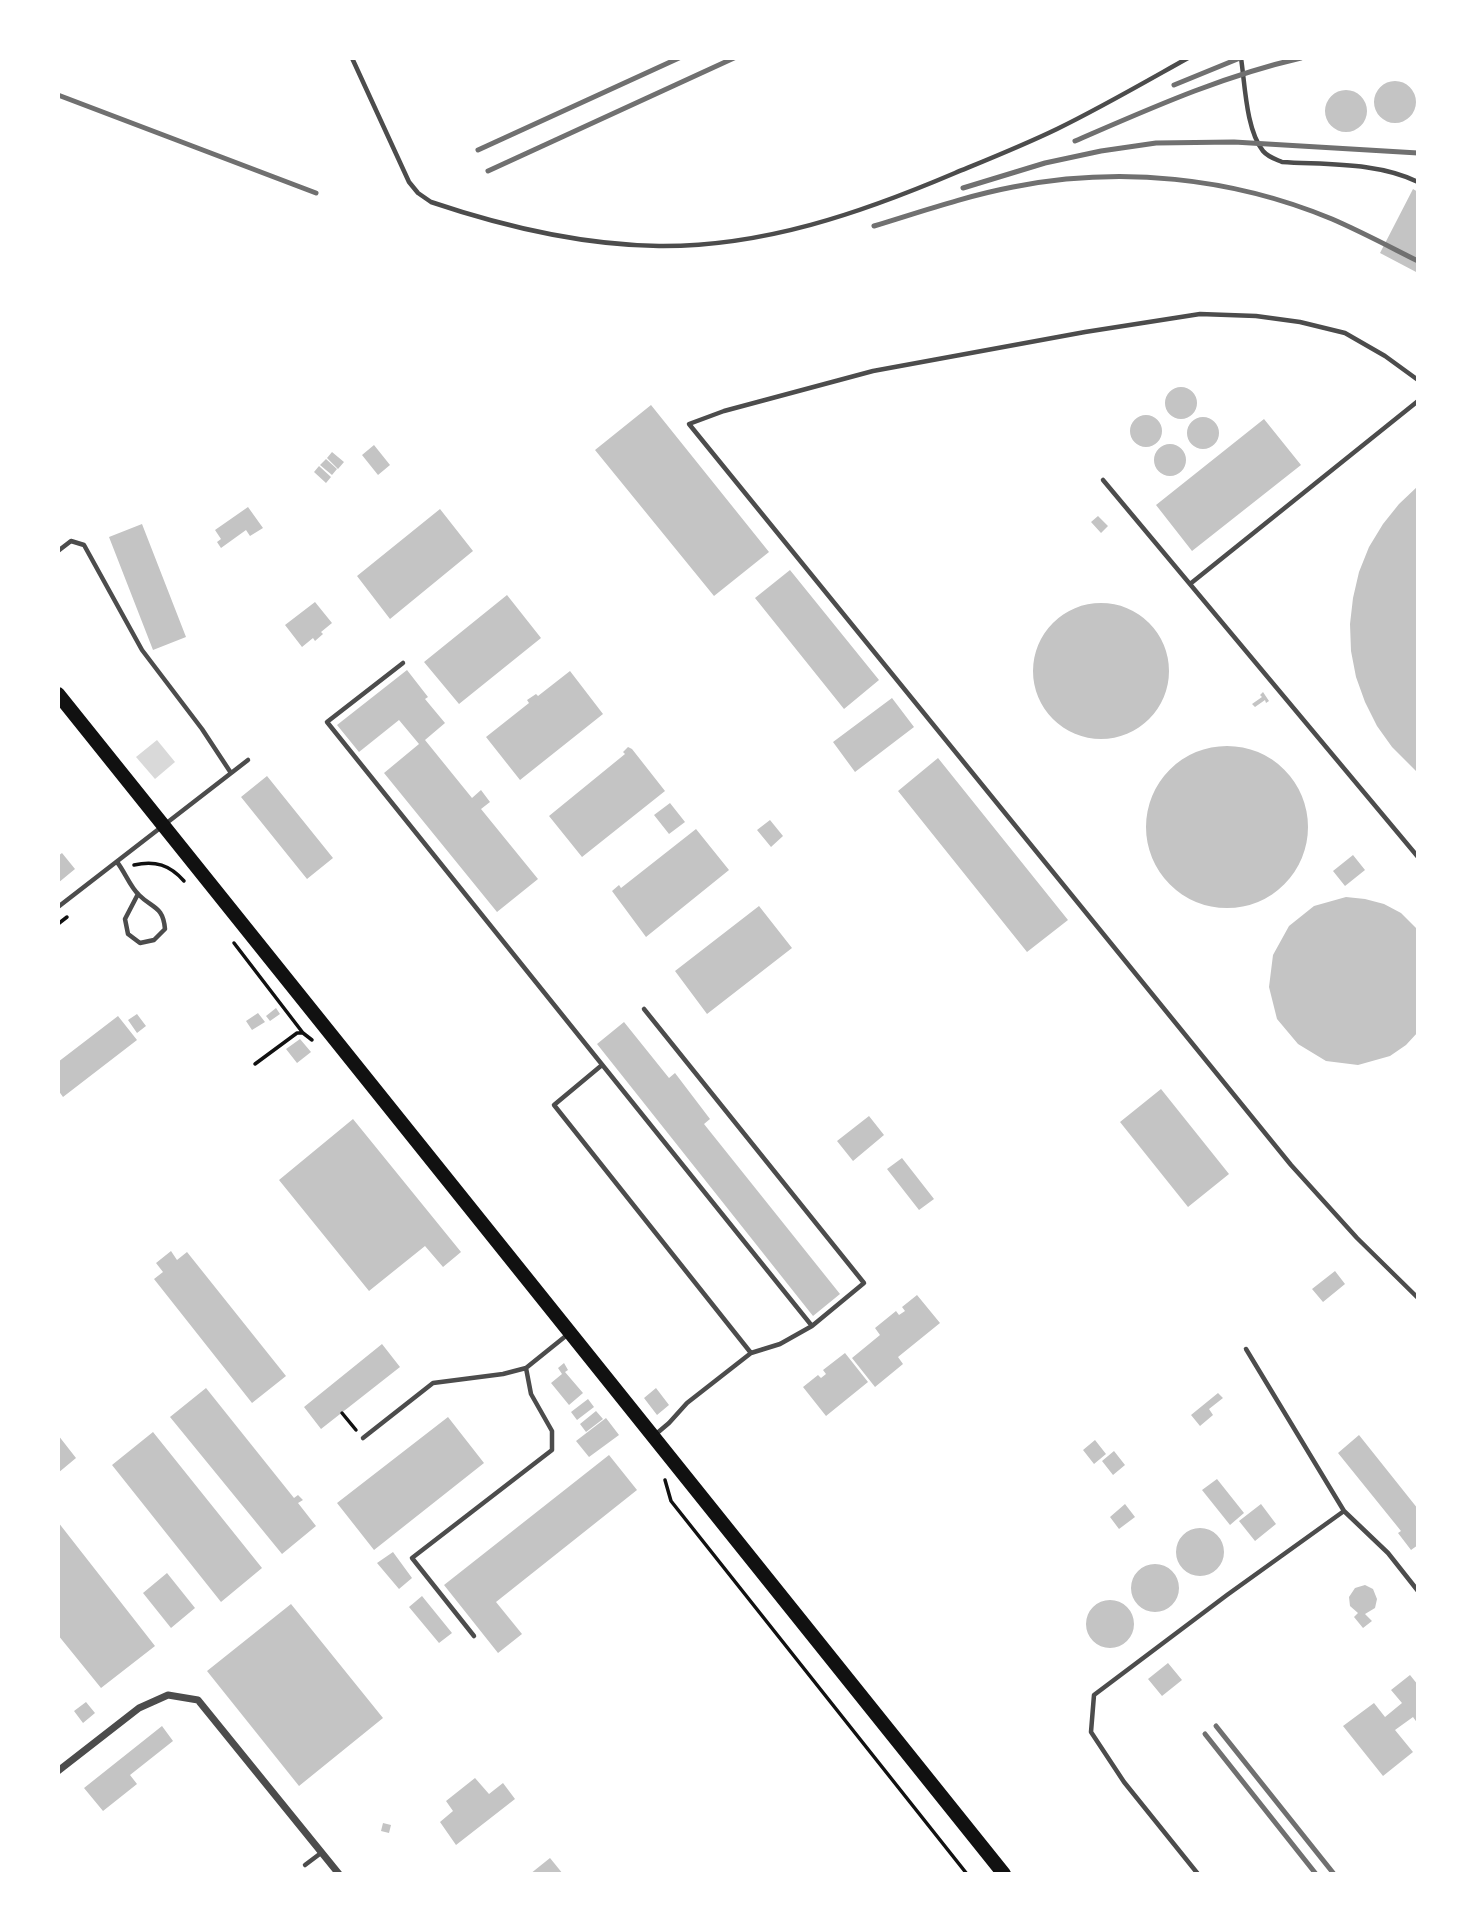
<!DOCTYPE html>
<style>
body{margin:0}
#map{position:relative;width:1476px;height:1932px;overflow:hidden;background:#fff;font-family:"Golos Text",sans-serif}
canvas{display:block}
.frame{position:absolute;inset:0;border:60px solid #fff;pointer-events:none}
</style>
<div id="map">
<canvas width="1476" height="1932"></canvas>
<div class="frame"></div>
</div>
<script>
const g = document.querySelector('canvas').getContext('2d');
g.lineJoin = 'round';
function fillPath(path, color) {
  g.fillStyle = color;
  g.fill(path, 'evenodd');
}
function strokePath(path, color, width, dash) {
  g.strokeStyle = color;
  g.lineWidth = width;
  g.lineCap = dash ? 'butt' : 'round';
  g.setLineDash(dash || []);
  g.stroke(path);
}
const water = new Path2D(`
 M 157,740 L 175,762 L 155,779 L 136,757 Z`);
const building = new Path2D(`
 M1374 102a21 21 0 1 1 42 0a21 21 0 1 1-42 0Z
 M1325 111a21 21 0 1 1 42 0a21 21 0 1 1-42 0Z
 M 1413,189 L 1418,192 L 1418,273 L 1380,253 Z
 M1165 403a16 16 0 1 1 32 0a16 16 0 1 1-32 0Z
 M 651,405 L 769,552 L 714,596 L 595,450 Z
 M1130 431a16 16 0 1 1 32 0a16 16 0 1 1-32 0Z
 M1187 433a16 16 0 1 1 32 0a16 16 0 1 1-32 0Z
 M 1264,419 L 1301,465 L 1192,551 L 1156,505 Z
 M1154 460a16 16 0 1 1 32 0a16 16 0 1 1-32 0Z
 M 374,445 L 390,465 L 378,475 L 362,455 Z
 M 332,452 L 344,462 L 338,469 L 327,458 Z
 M 326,459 L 337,469 L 332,475 L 320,465 Z
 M 319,466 L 331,477 L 326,483 L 314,472 Z
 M 1418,486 L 1418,773 L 1392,747 L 1377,726 L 1365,702 L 1356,677 L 1351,651 L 1350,624 L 1353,598 L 1359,572 L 1369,547 L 1383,524 L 1399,504 Z
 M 248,507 L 263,528 L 250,536 L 246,530 L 221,548 L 217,542 L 221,539 L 215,530 Z
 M 440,509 L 473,551 L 390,619 L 357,576 Z
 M 1098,516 L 1108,526 L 1101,533 L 1091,522 Z
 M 142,524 L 186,637 L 153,650 L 109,537 Z
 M 790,570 L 879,680 L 844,709 L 755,598 Z
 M 507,595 L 541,638 L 459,704 L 424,662 Z
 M 315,602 L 332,623 L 321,632 L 323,634 L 315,641 L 313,638 L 302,647 L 285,625 Z
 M1033 671a68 68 0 1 1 136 0a68 68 0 1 1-136 0Z
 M 407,670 L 428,697 L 425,699 L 445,723 L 425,740 L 472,798 L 481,790 L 490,802 L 481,809 L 538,879 L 497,912 L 384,773 L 419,744 L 399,720 L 359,752 L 337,725 Z
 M 570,671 L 603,714 L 520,780 L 486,737 L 529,703 L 527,700 L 536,694 L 538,696 Z
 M 1263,692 L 1269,701 L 1266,703 L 1265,700 L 1255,707 L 1252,704 L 1262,697 L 1260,695 Z
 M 892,698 L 914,727 L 855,772 L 833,742 Z
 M1146 827a81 81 0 1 1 162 0a81 81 0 1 1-162 0Z
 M 628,747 L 632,749 L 665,791 L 582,857 L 549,816 L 625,754 L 623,752 Z
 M 938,758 L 1068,920 L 1027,952 L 898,791 Z
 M 267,776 L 333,858 L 307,879 L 241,797 Z
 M 670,803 L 685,822 L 669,834 L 654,815 Z
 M 770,820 L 783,836 L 771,847 L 757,830 Z
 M 696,829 L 729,870 L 646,937 L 612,891 L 619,885 L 621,888 Z
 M 62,853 L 75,869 L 58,883 L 58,856 Z
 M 1353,855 L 1365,870 L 1345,886 L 1333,871 Z
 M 1346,897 L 1365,899 L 1384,904 L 1401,913 L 1418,930 L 1418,1032 L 1406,1045 L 1390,1056 L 1358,1065 L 1326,1061 L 1298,1044 L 1277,1019 L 1269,987 L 1273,955 L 1289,926 L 1314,906 Z
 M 759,906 L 792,948 L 707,1014 L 675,971 Z
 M 276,1008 L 280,1014 L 270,1021 L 266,1016 Z
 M 258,1013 L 265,1022 L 252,1030 L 246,1021 Z
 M 137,1014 L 146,1026 L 137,1033 L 128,1020 Z
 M 118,1016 L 137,1040 L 63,1097 L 58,1090 L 58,1062 Z
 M 624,1022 L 669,1078 L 675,1073 L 710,1119 L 704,1124 L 840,1294 L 813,1316 L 597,1044 Z
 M 300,1039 L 311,1052 L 297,1063 L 286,1049 Z
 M 1161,1089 L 1229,1174 L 1188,1207 L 1120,1122 Z
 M 869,1116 L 884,1135 L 853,1161 L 837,1141 Z
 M 353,1119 L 461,1252 L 443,1267 L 425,1246 L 369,1291 L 279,1180 Z
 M 902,1158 L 934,1199 L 919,1210 L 887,1169 Z
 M 171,1251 L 177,1260 L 187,1252 L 286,1376 L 252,1403 L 154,1279 L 163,1272 L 156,1263 Z
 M 1335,1271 L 1345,1284 L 1323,1302 L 1312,1289 Z
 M 917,1295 L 940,1323 L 898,1357 L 903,1364 L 875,1387 L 852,1358 L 880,1335 L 875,1328 L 896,1311 L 899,1315 L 905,1311 L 902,1307 Z
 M 382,1344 L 400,1367 L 321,1429 L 304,1407 Z
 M 845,1353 L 868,1382 L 826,1416 L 803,1387 L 818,1375 L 821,1378 L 826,1374 L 823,1370 Z
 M 564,1363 L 568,1370 L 565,1372 L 583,1393 L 569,1405 L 551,1383 L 562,1374 L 558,1368 Z
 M 206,1388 L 294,1498 L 298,1495 L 303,1500 L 298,1503 L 316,1526 L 282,1554 L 170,1417 Z
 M 656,1388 L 669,1405 L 657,1415 L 644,1398 Z
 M 1218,1393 L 1223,1398 L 1209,1409 L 1213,1415 L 1200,1426 L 1191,1415 Z
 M 588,1399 L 594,1407 L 577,1420 L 571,1412 Z
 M 596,1411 L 603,1419 L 586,1432 L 580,1424 Z
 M 448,1417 L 484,1463 L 374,1550 L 337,1503 Z
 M 606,1418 L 619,1435 L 589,1457 L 576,1441 Z
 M 153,1432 L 262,1568 L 221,1602 L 112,1465 Z
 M 58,1435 L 76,1458 L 58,1473 Z
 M 1359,1435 L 1418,1509 L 1418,1545 L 1411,1550 L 1398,1533 L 1401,1531 L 1338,1453 Z
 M 1095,1440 L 1106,1454 L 1094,1464 L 1083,1450 Z
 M 1114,1451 L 1125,1465 L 1113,1475 L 1102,1461 Z
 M 609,1455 L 637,1490 L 496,1602 L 522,1634 L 498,1653 L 444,1585 Z
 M 1217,1479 L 1244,1513 L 1230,1525 L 1202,1490 Z
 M 1125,1504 L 1135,1517 L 1119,1529 L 1110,1517 Z
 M 1261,1504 L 1276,1524 L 1255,1541 L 1239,1521 Z
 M 58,1522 L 155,1646 L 101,1688 L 58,1635 Z
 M1176 1552a24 24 0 1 1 48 0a24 24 0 1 1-48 0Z
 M 393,1552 L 412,1578 L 399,1589 L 377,1563 Z
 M1131 1588a24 24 0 1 1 48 0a24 24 0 1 1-48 0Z
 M 167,1573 L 195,1608 L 171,1628 L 143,1593 Z
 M 1365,1585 L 1373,1589 L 1377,1599 L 1375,1608 L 1365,1614 L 1372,1621 L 1363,1628 L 1354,1617 L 1358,1613 L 1350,1606 L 1349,1597 L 1355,1588 Z
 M 422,1596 L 452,1633 L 439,1643 L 409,1607 Z
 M1086 1624a24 24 0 1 1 48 0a24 24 0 1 1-48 0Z
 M 291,1604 L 383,1718 L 299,1786 L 207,1671 Z
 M 1168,1663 L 1182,1680 L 1162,1696 L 1148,1679 Z
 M 1410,1675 L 1418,1685 L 1418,1724 L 1413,1717 L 1395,1730 L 1413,1752 L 1383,1776 L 1343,1726 L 1374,1703 L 1385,1717 L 1402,1703 L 1391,1690 Z
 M 86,1702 L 95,1713 L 83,1723 L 74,1711 Z
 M 162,1726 L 173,1741 L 130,1775 L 137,1784 L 103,1811 L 84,1788 Z
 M 475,1778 L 489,1794 L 503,1783 L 515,1799 L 456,1845 L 440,1822 L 453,1811 L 446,1801 Z
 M 383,1823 L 391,1825 L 389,1833 L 381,1831 Z
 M 550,1858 L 563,1874 L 530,1874 Z`);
const path = new Path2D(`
 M 134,865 C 155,860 170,865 184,881
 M 58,924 L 67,917
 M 234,943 L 303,1033
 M 255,1064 L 297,1033 L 303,1033 L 312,1040
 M 342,1413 L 356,1430
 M 665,1480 L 671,1501 L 967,1874`);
const service = new Path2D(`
 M 352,58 L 409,182 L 418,193 L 431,202 C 505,227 581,245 659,246 C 763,247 861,213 955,173 C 989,159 1024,145 1057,129 C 1102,107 1145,82 1188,58
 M 1241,58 C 1245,84 1246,130 1263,151 C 1268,157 1275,159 1282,162 C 1327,165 1377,162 1418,182
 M 1418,380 L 1385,356 L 1345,333 L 1300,322 L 1256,316 L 1200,314 L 1085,332 L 873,371 L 724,411 L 689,424 L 1291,1165 L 1357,1238 L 1418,1298
 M 1103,480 L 1418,857
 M 58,551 L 71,541 L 84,545 L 142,650 L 202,729 L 231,773
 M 1190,584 L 1418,401
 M 403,663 L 327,722 L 812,1326
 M 117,862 C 125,872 130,887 139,895 C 153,909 163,906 165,929 L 154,940 L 140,943 L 128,934 L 125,919 L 138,894
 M 58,907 L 248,760
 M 644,1009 L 864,1283 L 812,1326 L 780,1344 L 751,1353 L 687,1403 L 669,1423 L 656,1434
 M 602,1065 L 554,1105 L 751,1353
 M 1246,1349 L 1344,1511 L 1388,1553 L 1418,1591
 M 363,1438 L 433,1383 L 503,1374 L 526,1368
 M 474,1636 L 412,1558 L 552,1450 L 552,1431 L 531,1394 L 526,1368 L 567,1335
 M 305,1865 L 321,1853
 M 1198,1874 L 1124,1782 L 1091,1732 L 1094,1695 L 1227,1595 L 1344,1511`);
const minor = new Path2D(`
 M 58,1771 L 139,1708 L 168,1695 L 198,1700 L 339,1874`);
const secondary = new Path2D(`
 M 58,694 L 1004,1874`);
const rail = new Path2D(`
 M 1174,85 L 1240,58
 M 58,95 L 316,193
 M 1075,141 C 1149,109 1222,76 1301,58
 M 478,150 L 679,58
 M 488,171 L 734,58
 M 963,188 L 1045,163 L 1101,151 L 1156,143 L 1234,142 L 1418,153
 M 874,226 C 920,212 966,196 1013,187 C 1120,166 1231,177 1332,219 C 1362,232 1390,247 1418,261
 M 1216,1726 L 1334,1874
 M 1205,1734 L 1316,1874`);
fillPath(water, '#d9d9d9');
fillPath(building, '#c4c4c4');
strokePath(path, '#111', 3.5);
strokePath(service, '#4c4c4c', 4.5);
strokePath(minor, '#4c4c4c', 7);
strokePath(secondary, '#111', 14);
strokePath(rail, '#707070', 5);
</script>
